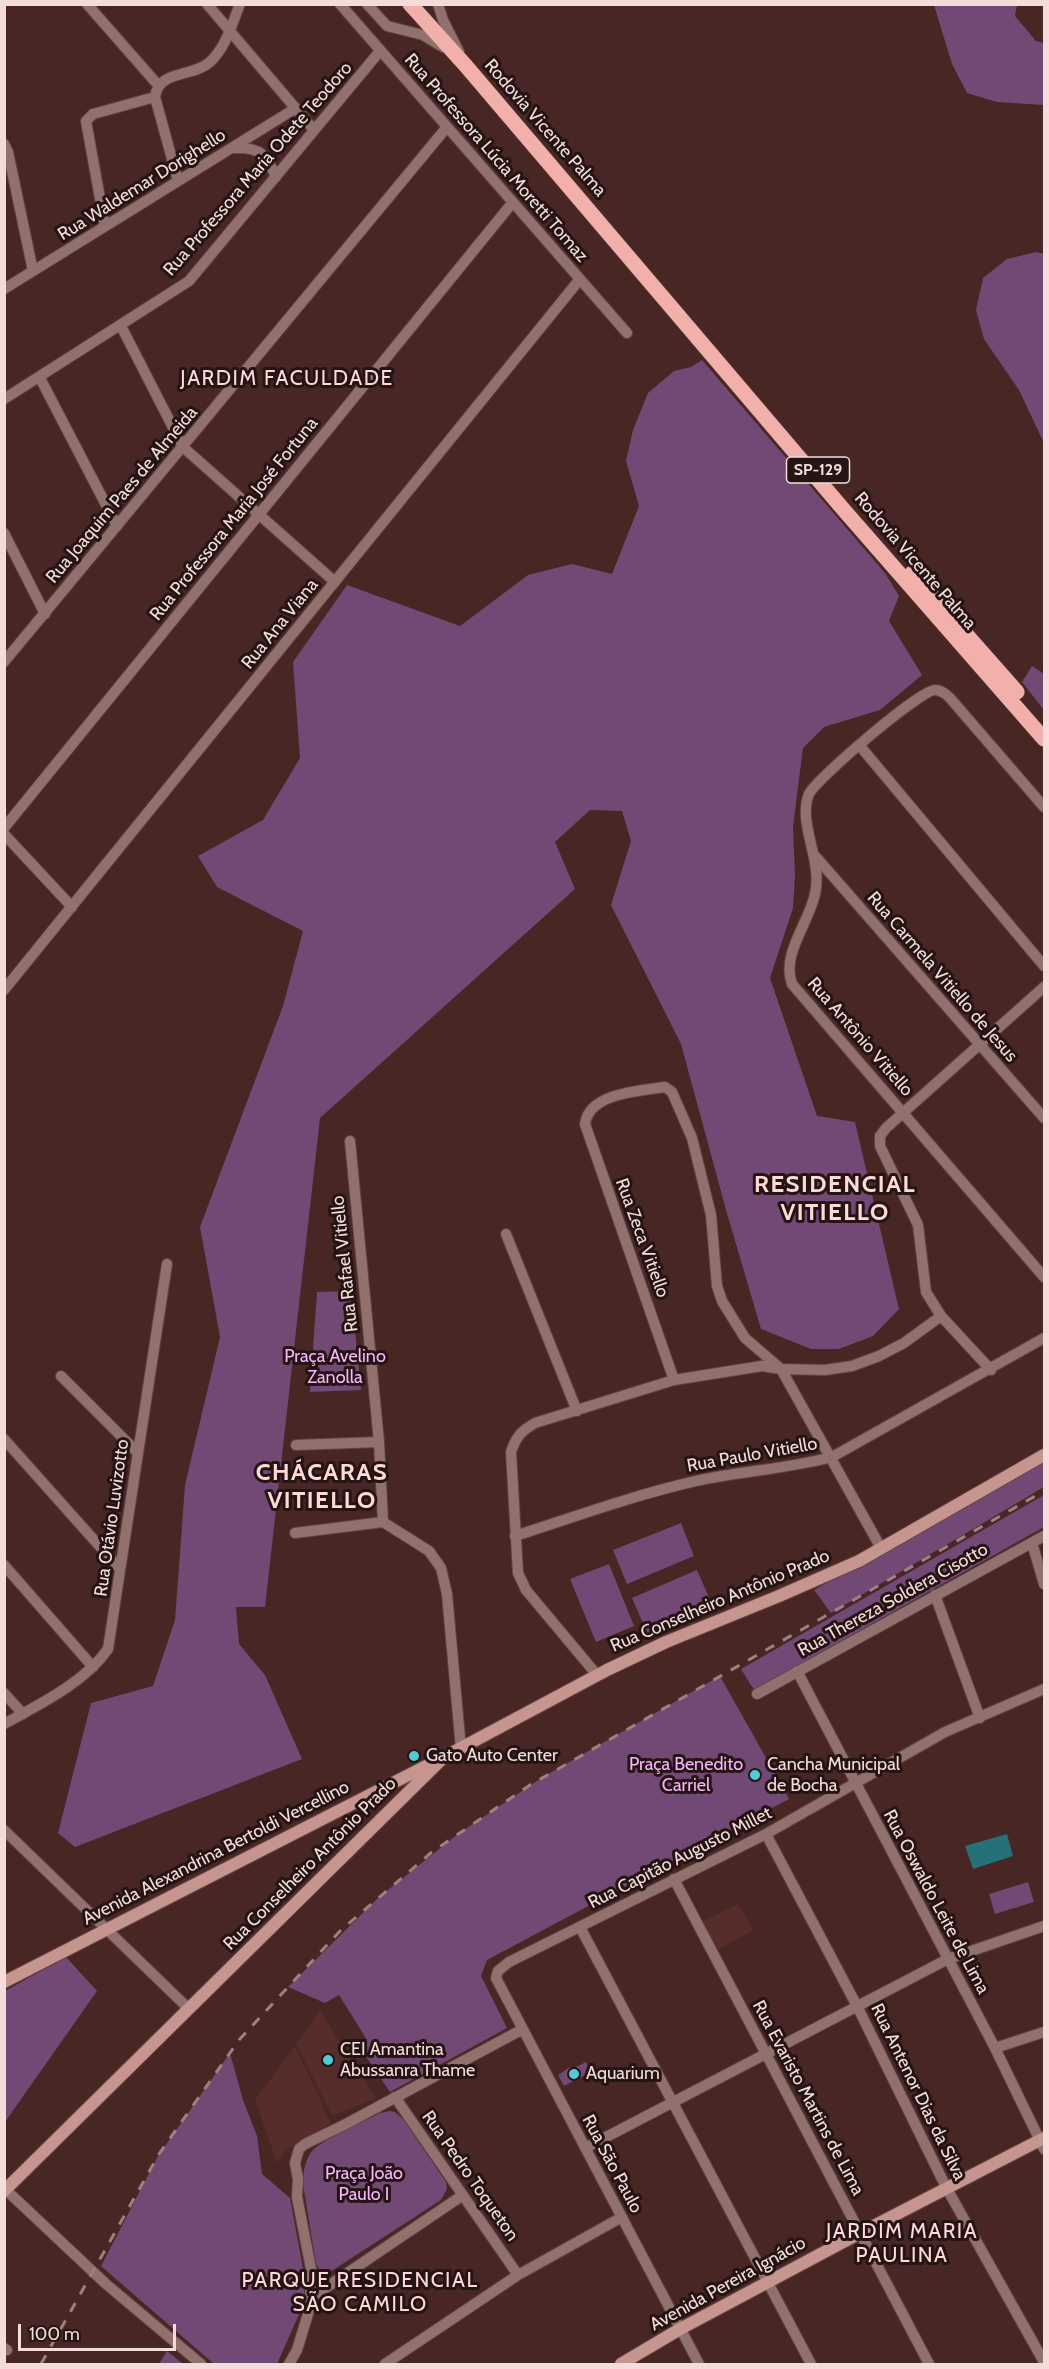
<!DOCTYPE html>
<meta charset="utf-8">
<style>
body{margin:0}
#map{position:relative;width:1049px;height:2369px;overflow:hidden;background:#482624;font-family:Cabin,sans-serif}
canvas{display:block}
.frame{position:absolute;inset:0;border:6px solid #f4dcda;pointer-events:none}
.scale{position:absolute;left:18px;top:2324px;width:158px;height:27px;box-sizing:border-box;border:3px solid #f4dcda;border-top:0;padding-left:8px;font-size:18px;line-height:21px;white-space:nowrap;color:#f4dcda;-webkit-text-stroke:4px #241413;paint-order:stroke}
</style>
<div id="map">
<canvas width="1049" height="2369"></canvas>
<div class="frame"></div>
<div class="scale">100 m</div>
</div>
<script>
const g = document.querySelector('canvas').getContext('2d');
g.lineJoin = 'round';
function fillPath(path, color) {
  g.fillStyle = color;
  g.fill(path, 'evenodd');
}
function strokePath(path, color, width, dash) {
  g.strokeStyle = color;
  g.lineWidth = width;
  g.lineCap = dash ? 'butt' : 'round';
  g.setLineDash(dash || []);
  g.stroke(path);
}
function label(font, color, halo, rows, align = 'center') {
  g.font = font + ' Cabin,sans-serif';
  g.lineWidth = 6;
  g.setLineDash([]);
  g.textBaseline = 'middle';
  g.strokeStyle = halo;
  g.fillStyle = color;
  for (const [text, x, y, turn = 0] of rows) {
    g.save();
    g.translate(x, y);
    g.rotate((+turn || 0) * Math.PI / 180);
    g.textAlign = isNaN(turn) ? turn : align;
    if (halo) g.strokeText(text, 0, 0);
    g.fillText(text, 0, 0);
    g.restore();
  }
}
const built = new Path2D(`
 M 738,1904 L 754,1930 L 718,1950 L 703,1921 Z
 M 320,2011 L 376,2098 L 332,2116 L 296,2044 Z
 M 295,2046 L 331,2123 L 286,2150 L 277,2163 L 255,2100 Z`);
const green = new Path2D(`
 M 934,5 L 1017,5 L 1015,16 L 1036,41 L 1044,43 L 1044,105 L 997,102 L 967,93 L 952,64 Z
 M 1036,252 L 1044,254 L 1044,443 L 1019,390 L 984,339 L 976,310 L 983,278 L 1007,259 Z
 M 702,360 L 885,573 L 899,596 L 889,621 L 922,675 L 880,710 L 824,727 L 803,748 L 793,826 L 795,875 L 793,908 L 770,978 L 817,1116 L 855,1122 L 899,1309 L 873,1336 L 839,1349 L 811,1349 L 761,1329 L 726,1210 L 681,1044 L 611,905 L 631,841 L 622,811 L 590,810 L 555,842 L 575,889 L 320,1118 L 265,1607 L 236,1607 L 239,1644 L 265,1675 L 302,1759 L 75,1847 L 58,1833 L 91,1703 L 153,1686 L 175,1620 L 185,1485 L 220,1337 L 200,1227 L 283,1006 L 303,931 L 217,887 L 198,856 L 263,820 L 300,758 L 293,662 L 347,585 L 460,626 L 528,575 L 572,564 L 612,574 L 639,506 L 626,461 L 633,430 L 648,393 L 674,371 L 691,367 Z
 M 1032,666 L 1044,674 L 1044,710 L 1022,682 Z
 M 351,1291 L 361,1390 L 310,1392 L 317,1292 Z
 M 1044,1459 L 1044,1487 L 831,1613 L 814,1590 Z
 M 1044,1495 L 1044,1527 L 754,1690 L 741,1669 Z
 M 681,1523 L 694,1556 L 627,1584 L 613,1550 Z
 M 609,1564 L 634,1626 L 596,1642 L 570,1579 Z
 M 697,1570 L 714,1609 L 649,1637 L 632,1598 Z
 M 720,1676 L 789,1799 L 487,1960 L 481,1976 L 507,2028 L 390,2092 L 358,2045 L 367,2040 L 339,1995 L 325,2003 L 288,1987 L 378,1898 L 458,1834 L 543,1777 Z
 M 1028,1882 L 1034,1902 L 995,1914 L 989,1894 Z
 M 66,1957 L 97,1991 L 5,2122 L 5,1991 Z
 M 230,2053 L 243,2100 L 257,2136 L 262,2174 L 290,2198 L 305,2279 L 304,2298 L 300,2312 L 277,2364 L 214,2364 L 101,2266 L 158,2156 Z
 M 586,2062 L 591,2072 L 564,2086 L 558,2075 L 570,2067 L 572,2069 Z
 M 390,2111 L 395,2112 L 403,2119 L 446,2182 L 447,2189 L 441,2200 L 330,2272 L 321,2272 L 316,2264 L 303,2184 C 303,2172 305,2158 314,2149 C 325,2139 365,2121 380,2113 Z
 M 167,2351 L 183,2364 L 159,2364 Z`);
const water = new Path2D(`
 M 1007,1834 L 1013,1856 L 973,1869 L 965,1846 Z`);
const street = new Path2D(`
 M 87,4 L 158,85
 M 207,4 L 314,130
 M 340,4 L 627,333
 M 367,4 L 387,26 L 423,35 L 443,47
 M 438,4 L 443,20 L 459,52
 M 155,97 L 178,181
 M 4,144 L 8,152 L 33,271
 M 235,148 C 260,147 266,154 276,177
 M 105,226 L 86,121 L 93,114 L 155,97 C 159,69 192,78 210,62 C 226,47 232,24 240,4
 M 4,289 L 296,108
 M 121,326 L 183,447 L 335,582
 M 40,378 L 117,526
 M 4,399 L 189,281 L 380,51
 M 4,533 L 45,614
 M 4,662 L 447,127
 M 860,746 L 1044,966
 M 1044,807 L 950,698 C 946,694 941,690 935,690 C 920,690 815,780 809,794 C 797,823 823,860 815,894 C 809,923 781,954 792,984 L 1044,1277
 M 4,828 L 513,202
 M 4,834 L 72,907
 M 816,857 L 1044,1118
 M 4,990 L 580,279
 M 350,1141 L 379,1442 L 383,1522 L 429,1551 L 441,1568 L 447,1594 L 461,1749
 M 506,1234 L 577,1411
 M 991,1370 L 941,1316 L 926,1292 L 918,1225 L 880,1146 L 880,1136 L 886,1128 L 1044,987
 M 61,1376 L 138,1453
 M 674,1380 L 585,1124 C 589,1093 639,1091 665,1087 L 672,1092 L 692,1138 L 711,1215 L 717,1286 L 722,1301 L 745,1338 L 781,1369 L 881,1548
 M 4,1439 L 119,1568
 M 296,1445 L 379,1442
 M 295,1533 L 383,1522
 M 515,1536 C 574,1517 634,1495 696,1481 C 741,1471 787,1469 832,1457 L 1044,1338
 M 1032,1543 L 1044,1584
 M 4,1565 L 93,1667
 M 935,1595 L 980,1718
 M 797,1671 L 995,2048 L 1044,2149
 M 597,1675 L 526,1590 L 518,1573 L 511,1452 C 516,1437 521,1431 535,1423 L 674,1380 L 762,1366 L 781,1369 L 825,1370 L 852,1366 L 879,1356 L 904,1343 L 941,1316
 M 4,1693 L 23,1714
 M 757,1694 L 1044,1536
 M 4,1724 C 40,1704 84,1683 108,1649 L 167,1264
 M 4,1830 L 189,2009
 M 766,1834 L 857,2006 L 946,2187 L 1044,2362
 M 674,1879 L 929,2364
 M 580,1927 L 811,2364
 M 995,2048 L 1044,2032
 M 395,2097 L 518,2275
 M 585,2148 L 948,1959 L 1044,1926
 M 4,2188 L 106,2284 L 201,2364
 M 309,2299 L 463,2195
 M 4,2348 L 7,2350
 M 289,2364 L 297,2350 L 308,2314 L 312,2274 L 297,2197 L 298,2179 L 295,2163 L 299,2149 L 305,2144 L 344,2125 L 523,2029
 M 385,2364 L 518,2275 L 622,2217
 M 699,2364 L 496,1978 L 498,1971 L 509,1962 L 766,1834 L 945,1732 L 1044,1689`);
const secondary = new Path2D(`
 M 4,1982 L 432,1763
 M 4,2191 L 444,1757 L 607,1670 L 666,1642 L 779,1596 L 859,1561 L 1044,1455
 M 621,2364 L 680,2329 L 860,2233 L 1044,2138`);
const primary = new Path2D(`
 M 410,4 L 466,66 L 843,509 L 1044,739
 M 912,573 L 1017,692`);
const rail = new Path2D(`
 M 41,2364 L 159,2154 L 239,2040 L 340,1931 L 432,1852 L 530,1785 L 1044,1491`);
const markers = [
 [414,1756,6,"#52cbd7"],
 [755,1775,6,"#52cbd7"],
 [328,2060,6,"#52cbd7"],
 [574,2074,6,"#52cbd7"]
];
const shields = [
 [818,470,63]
];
const shieldNames = [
 ["SP-129",818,470]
];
const streetNames = [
 ["Rodovia Vicente Palma",545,128,49],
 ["Rua Professora Lúcia Moretti Tomaz",496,158,49],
 ["Rua Professora Maria Odete Teodoro",258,169,-49],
 ["Rua Waldemar Dorighello",142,185,-32],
 ["Rua Joaquim Paes de Almeida",122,495,-50],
 ["Rua Professora Maria José Fortuna",234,519,-51],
 ["Rodovia Vicente Palma",915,561,49],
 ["Rua Ana Viana",280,624,-51],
 ["Rua Carmela Vitiello de Jesus",942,977,49],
 ["Rua Antônio Vitiello",860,1037,49],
 ["Rua Zeca Vitiello",642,1238,70],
 ["Rua Rafael Vitiello",345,1264,-96],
 ["Rua Paulo Vitiello",752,1455,-10],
 ["Rua Otávio Luvizotto",112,1518,-82],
 ["Rua Thereza Soldera Cisotto",893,1600,-29],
 ["Rua Conselheiro Antônio Prado",720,1601,-23],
 ["Avenida Alexandrina Bertoldi Vercellino",216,1853,-27],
 ["Rua Capitão Augusto Millet",680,1858,-27],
 ["Rua Conselheiro Antônio Prado",310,1864,-45],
 ["Rua Oswaldo Leite de Lima",936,1902,62],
 ["Rua Antenor Dias da Silva",918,2092,64],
 ["Rua Evaristo Martins de Lima",808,2098,62],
 ["Rua São Paulo",612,2164,62],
 ["Rua Pedro Toqueton",470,2176,55],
 ["Avenida Pereira Ignácio",728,2284,-29]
];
const parkNames = [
 ["Praça Avelino",335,1357],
 ["Zanolla",335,1378],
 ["Praça Benedito",686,1765],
 ["Carriel",686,1786],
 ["Praça João",364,2174],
 ["Paulo I",364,2195]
];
const poiNames = [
 ["Gato Auto Center",426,1756],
 ["Cancha Municipal",767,1765],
 ["de Bocha",767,1786],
 ["CEI Amantina",340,2050],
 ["Abussanra Thame",340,2071],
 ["Aquarium",586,2074]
];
const quarterNames = [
 ["JARDIM FACULDADE",287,379],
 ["JARDIM MARIA",902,2232],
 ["PAULINA",902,2256],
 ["PARQUE RESIDENCIAL",360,2281],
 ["SÃO CAMILO",360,2305]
];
const districtNames = [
 ["RESIDENCIAL",835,1185],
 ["VITIELLO",835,1213],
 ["CHÁCARAS",322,1473],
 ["VITIELLO",322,1501]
];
fillPath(built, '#562d2a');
fillPath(green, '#724875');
fillPath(water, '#267077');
strokePath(street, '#644341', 12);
strokePath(secondary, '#644341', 14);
strokePath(primary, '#644341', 16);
strokePath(street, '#91716e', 10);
strokePath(secondary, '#c79590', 12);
strokePath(primary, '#f1b0ab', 15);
strokePath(rail, '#9e817f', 3, [10, 10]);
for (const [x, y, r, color] of markers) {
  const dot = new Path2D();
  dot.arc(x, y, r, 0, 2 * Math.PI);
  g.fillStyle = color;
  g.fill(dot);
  strokePath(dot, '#241413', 2);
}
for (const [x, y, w] of shields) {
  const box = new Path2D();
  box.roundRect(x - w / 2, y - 13, w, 26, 4.5);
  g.fillStyle = '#241413';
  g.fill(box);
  strokePath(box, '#f4dcda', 1.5);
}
label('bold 16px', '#f4dcda', null, shieldNames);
label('18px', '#f4dcda', '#241413', streetNames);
label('18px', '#f8b5fd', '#241413', parkNames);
label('18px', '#f4dcda', '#241413', poiNames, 'left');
g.letterSpacing = '1.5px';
label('21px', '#fed9d6', '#241413', quarterNames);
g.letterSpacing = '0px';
g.letterSpacing = '1.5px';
label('bold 24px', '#fed9d6', '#241413', districtNames);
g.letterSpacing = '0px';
</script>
